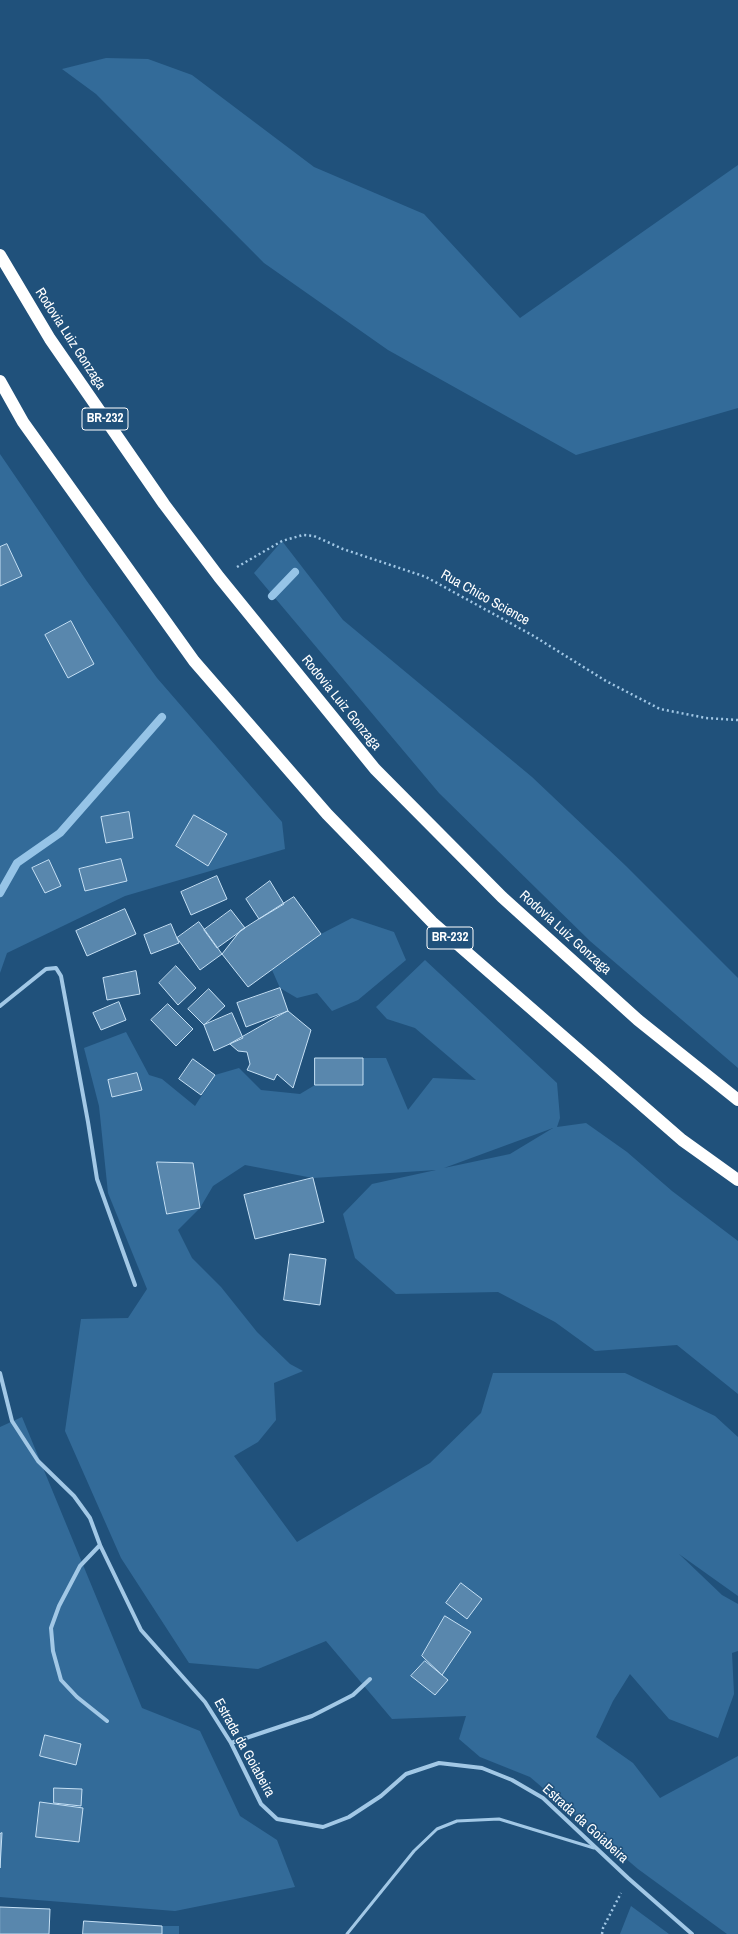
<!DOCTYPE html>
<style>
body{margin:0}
canvas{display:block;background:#20517b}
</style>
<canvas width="738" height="1934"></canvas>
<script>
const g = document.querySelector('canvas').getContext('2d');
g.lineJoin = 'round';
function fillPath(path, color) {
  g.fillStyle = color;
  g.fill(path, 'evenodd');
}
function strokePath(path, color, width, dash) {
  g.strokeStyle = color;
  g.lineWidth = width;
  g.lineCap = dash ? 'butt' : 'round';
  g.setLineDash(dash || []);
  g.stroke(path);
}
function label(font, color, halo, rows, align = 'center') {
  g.font = font + ' "Archivo Narrow",sans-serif';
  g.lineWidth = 3;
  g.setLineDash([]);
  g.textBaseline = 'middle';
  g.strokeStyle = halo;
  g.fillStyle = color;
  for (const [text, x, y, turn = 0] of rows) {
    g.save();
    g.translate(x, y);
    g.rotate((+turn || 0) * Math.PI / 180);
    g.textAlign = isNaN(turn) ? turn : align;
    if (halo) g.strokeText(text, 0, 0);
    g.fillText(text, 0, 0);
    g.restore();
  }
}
const green = new Path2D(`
 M 106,58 L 148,59 L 192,75 L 314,167 L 424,214 L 520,318 L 738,165 L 738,408 L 576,455 L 388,350 L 264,263 L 96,94 L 62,69 Z
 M 0,454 L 86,580 L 157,678 L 282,822 L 285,849 L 125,896 L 7,953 L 0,973 Z
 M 282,541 L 343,620 L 532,777 L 626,866 L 738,978 L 738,1068 L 590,941 L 439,793 L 254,573 Z
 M 352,918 L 394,932 L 406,960 L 358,1000 L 332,1011 L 317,993 L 297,998 L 280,988 L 272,970 L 321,934 Z
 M 425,960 L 557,1083 L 560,1118 L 557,1127 L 586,1123 L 627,1152 L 672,1191 L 738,1241 L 738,1394 L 677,1345 L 595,1351 L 555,1322 L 498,1292 L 396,1294 L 355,1258 L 343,1214 L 372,1184 L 436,1170 L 313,1178 L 245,1165 L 213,1186 L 200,1208 L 178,1230 L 192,1258 L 221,1287 L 257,1332 L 290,1364 L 303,1371 L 274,1383 L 276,1420 L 258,1442 L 234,1456 L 297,1542 L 430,1463 L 481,1413 L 493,1373 L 625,1373 L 715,1416 L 738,1437 L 738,1596 L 679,1554 L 722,1595 L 738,1604 L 738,1651 L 732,1653 L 734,1694 L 718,1738 L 669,1719 L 630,1674 L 613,1701 L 596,1737 L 633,1763 L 660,1798 L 738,1756 L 738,1934 L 727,1934 L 638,1869 L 530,1777 L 480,1757 L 459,1739 L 466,1716 L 392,1719 L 326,1641 L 258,1669 L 189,1663 L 121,1558 L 65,1431 L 81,1319 L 128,1318 L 147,1289 L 108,1193 L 99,1106 L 84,1048 L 126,1032 L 149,1075 L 162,1079 L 195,1106 L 215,1075 L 239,1068 L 261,1090 L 300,1094 L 315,1085 L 363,1085 L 363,1058 L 386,1058 L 408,1110 L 433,1078 L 476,1080 L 415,1028 L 387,1019 L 376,1007 ZM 553,1128 L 510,1154 L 444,1168 Z
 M 22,1417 L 142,1708 L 200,1731 L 240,1816 L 277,1840 L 295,1887 L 175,1911 L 0,1897 L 0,1427 Z
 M 631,1906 L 669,1934 L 620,1934 Z
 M 162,1926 L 179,1926 L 179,1934 L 162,1934 Z`);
const stream = new Path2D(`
 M 272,596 L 295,572
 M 0,893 L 17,863 L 60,833 L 162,717`);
const building = new Path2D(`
 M 7,544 L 22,576 L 0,586 L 0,547 Z
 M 71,621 L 94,664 L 68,678 L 45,635 Z
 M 129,812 L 133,838 L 106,843 L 101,817 Z
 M 194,815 L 227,834 L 208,866 L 176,846 Z
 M 121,859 L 127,881 L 85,891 L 79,869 Z
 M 49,860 L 61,886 L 45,893 L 32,868 Z
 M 217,876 L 227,899 L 191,915 L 181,892 Z
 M 270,881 L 284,904 L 259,919 L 246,899 Z
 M 294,897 L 321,934 L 248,987 L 222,954 L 240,931 Z
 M 125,909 L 136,934 L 87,956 L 76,931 Z
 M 231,910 L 245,928 L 217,948 L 204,930 Z
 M 199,922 L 222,954 L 200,970 L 177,938 Z
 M 171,924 L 179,943 L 151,954 L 144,935 Z
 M 176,966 L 196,988 L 178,1005 L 159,983 Z
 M 136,971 L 140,994 L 107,1000 L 103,978 Z
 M 280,988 L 288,1011 L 246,1027 L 237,1003 Z
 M 209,989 L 225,1006 L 204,1025 L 188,1009 Z
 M 119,1002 L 126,1020 L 101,1030 L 93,1013 Z
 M 168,1004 L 193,1029 L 176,1046 L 151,1020 Z
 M 288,1011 L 311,1030 L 293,1088 L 277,1074 L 274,1080 L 247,1070 L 250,1064 L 247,1052 L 238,1051 L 230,1044 Z
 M 232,1013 L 243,1038 L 214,1051 L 204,1025 Z
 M 315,1058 L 363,1058 L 363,1085 L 315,1085 Z
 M 193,1059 L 215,1075 L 201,1095 L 179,1079 Z
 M 137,1073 L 142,1090 L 112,1097 L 108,1080 Z
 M 157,1162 L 193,1163 L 200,1208 L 167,1214 Z
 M 313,1178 L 324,1222 L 255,1239 L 244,1195 Z
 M 290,1254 L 326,1259 L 320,1305 L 284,1300 Z
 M 461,1583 L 482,1599 L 467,1619 L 446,1603 Z
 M 445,1616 L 471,1632 L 442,1675 L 422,1656 Z
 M 425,1661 L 448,1680 L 435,1695 L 411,1676 Z
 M 45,1735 L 81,1744 L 76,1765 L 40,1756 Z
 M 54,1788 L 82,1789 L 81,1806 L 54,1803 Z
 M 40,1802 L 83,1808 L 79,1842 L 36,1837 Z
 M 2,1833 L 0,1868 L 0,1834 Z
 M 0,1907 L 50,1909 L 49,1934 L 0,1934 Z
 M 84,1921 L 162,1926 L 162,1934 L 83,1934 Z`);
const path = new Path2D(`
 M 237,567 L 282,541 L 303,535 L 314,536 L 343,549 L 426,577 L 532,635 L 606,681 L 660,709 L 706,718 L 738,720
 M 602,1934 L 603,1928 L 621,1893`);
const lane = new Path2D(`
 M 347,1934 L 414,1851 L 437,1829 L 457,1821 L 499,1819 L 594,1848`);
const street = new Path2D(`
 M 0,1006 L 46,969 L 56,968 L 61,976 L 88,1122 L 97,1179 L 135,1285
 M 0,1373 L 12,1421 L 38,1461 L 74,1496 L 90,1518 L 100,1545 L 141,1630 L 205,1702 L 231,1743 L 261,1804 L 277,1819 L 323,1827 L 349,1817 L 381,1796 L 406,1774 L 439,1763 L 482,1768 L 512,1780 L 543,1798 L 628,1878 L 692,1934
 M 100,1545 L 80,1566 L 59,1606 L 51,1628 L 53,1651 L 61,1680 L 77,1697 L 107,1721
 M 231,1743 L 312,1716 L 353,1695 L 370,1679`);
const highway = new Path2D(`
 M 0,255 L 50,339 L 164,504 L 219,577 L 375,769 L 502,897 L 638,1020 L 738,1100
 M 0,381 L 23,422 L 194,661 L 327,814 L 432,922 L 682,1140 L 738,1180`);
const shields = [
 [105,419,46],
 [450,938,46]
];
const shieldNames = [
 ["BR-232",105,419],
 ["BR-232",450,938]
];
const streetNames = [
 ["Rodovia Luiz Gonzaga",70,339,57],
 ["Rua Chico Science",485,598,29],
 ["Rodovia Luiz Gonzaga",341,703,51],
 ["Rodovia Luiz Gonzaga",565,933,42],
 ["Estrada da Goiabeira",244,1748,61],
 ["Estrada da Goiabeira",585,1824,42]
];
fillPath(green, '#336b99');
strokePath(stream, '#96c4e7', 8);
fillPath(building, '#5987ad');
strokePath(building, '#c5e0f5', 1);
strokePath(path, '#a2c8e6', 2.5, [2, 3]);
strokePath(lane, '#a2c8e6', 3);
strokePath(street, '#a2c8e6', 4);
strokePath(highway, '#fff', 12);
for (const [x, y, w] of shields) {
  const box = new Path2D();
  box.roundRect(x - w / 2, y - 11, w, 22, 3);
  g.fillStyle = '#20517b';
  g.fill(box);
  strokePath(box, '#fff', 1);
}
label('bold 13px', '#fff', null, shieldNames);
label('14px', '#fff', '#20517b', streetNames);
</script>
